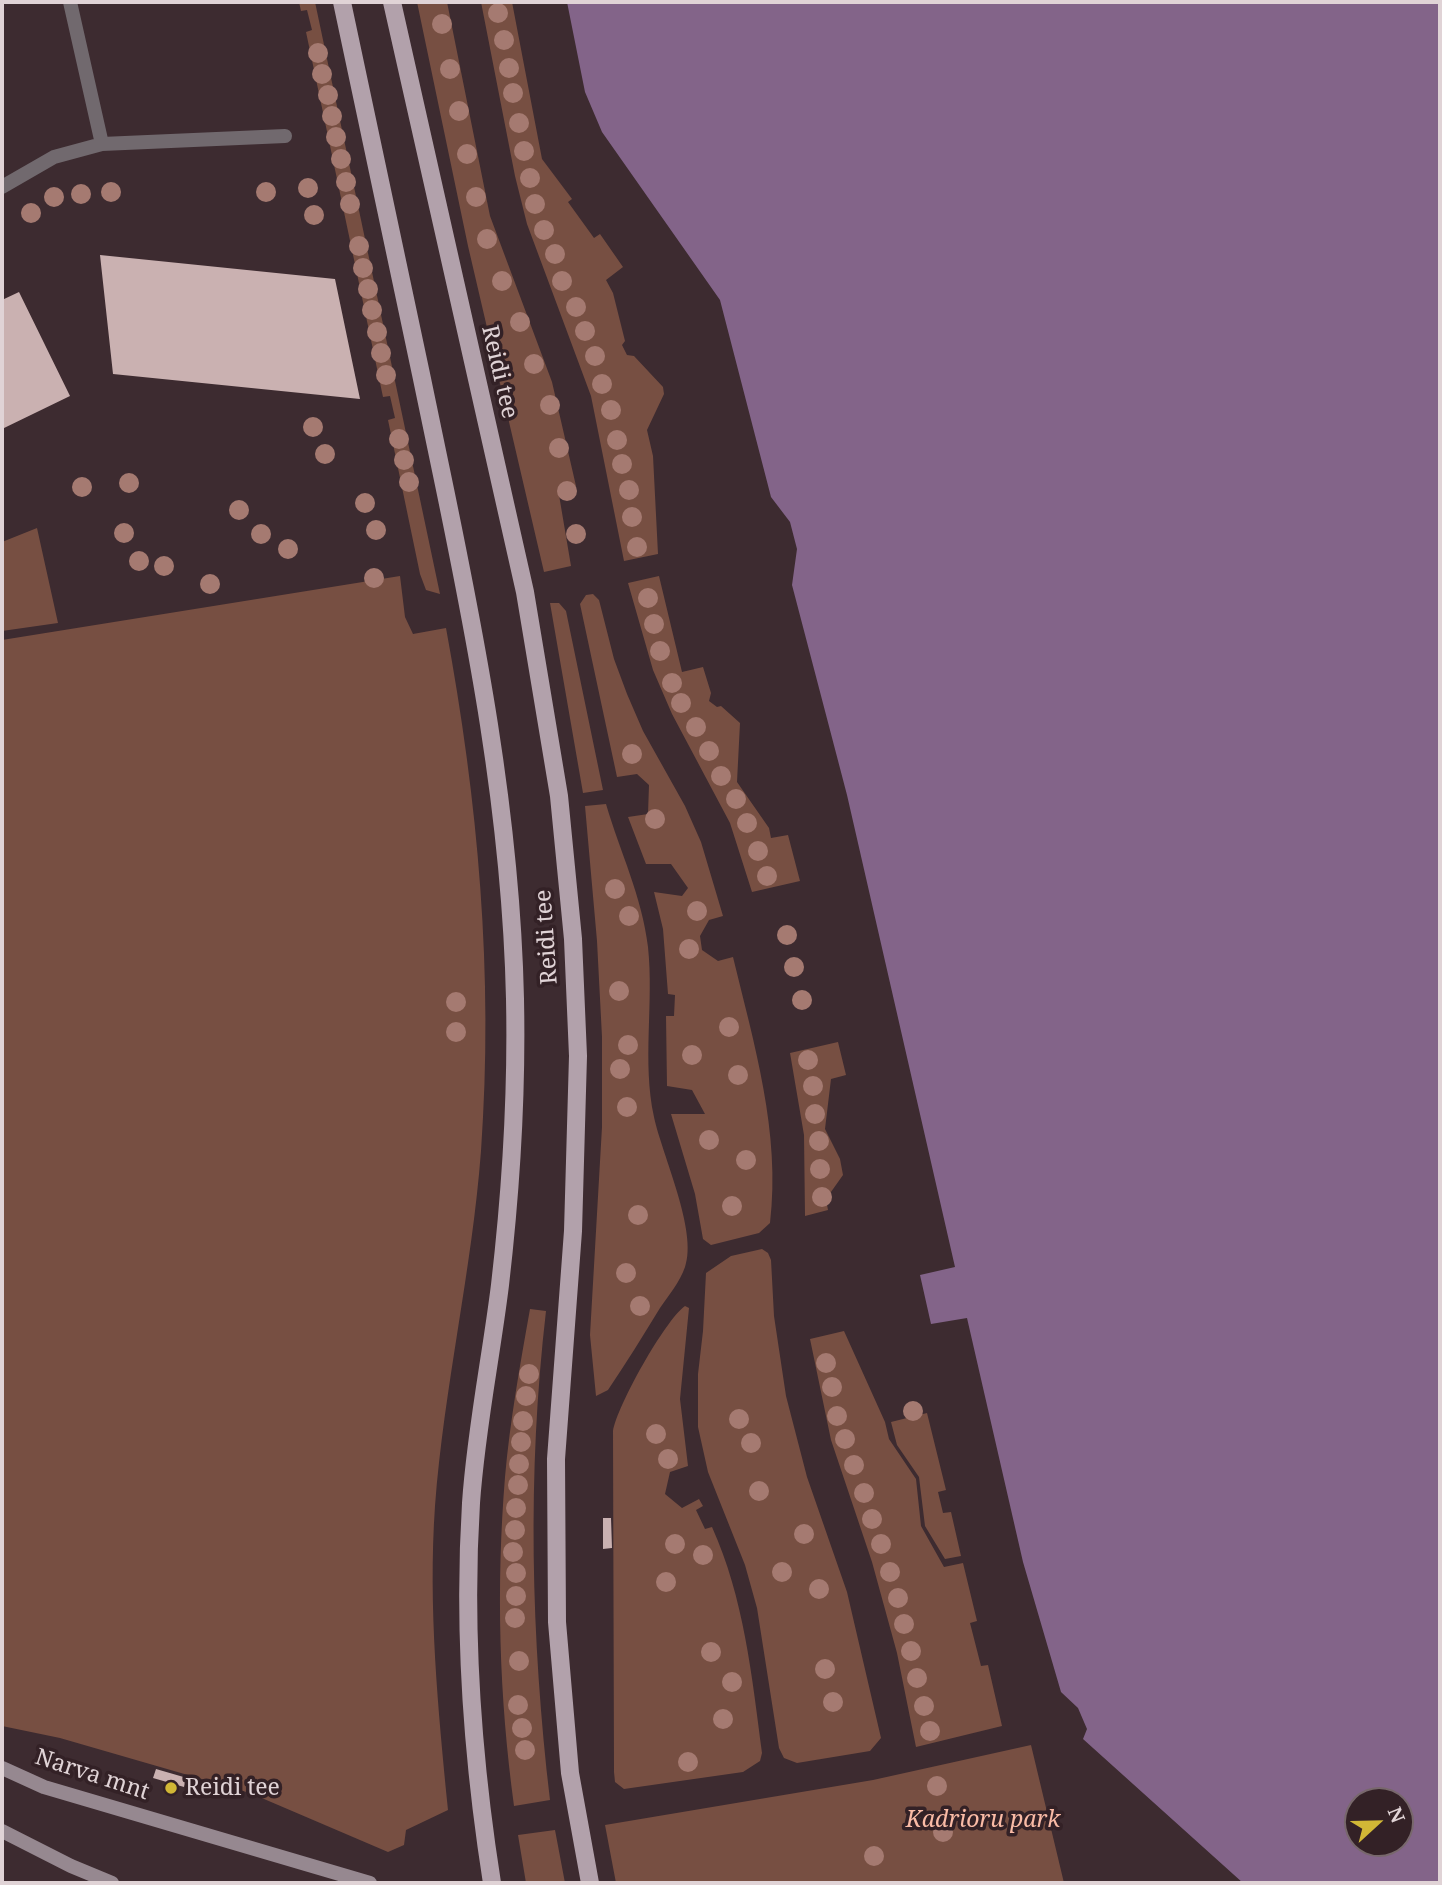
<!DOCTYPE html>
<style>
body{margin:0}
#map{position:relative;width:1442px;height:1885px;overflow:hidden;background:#3d2b30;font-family:"Noto Serif",serif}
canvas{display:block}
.frame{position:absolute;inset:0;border:4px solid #e0d3d6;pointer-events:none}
.north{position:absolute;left:1344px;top:1787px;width:70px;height:70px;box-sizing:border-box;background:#332126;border:2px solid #78686c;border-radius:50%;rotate:68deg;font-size:19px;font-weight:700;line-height:28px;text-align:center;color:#e0d3d6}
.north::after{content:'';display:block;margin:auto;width:24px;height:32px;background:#d1b736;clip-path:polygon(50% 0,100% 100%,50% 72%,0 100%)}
</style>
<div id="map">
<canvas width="1442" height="1885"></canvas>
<div class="frame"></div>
<div class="north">N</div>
</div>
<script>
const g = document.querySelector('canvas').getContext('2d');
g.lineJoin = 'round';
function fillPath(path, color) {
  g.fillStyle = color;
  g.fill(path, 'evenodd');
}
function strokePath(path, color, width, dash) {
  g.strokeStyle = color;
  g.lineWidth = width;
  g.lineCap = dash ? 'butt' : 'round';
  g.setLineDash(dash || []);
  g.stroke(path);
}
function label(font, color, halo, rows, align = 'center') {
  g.font = font + ' "Noto Serif",serif';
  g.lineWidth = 7;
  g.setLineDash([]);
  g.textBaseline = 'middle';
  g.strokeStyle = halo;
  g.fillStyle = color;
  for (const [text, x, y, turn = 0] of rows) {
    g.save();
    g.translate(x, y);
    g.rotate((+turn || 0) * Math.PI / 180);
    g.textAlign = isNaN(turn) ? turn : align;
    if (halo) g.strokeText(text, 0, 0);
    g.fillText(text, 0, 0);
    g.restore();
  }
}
const green = new Path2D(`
 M 299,2 L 315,2 L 440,594 L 426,590 L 420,574 L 388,420 L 395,418 L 390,396 L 383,397 L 306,32 L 312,30 L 307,10 L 301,11 Z
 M 417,2 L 447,2 L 490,216 L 552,382 L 576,486 L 558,489 L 571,566 L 544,572 L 468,246 Z
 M 481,2 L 512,2 L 542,159 L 572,199 L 568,202 L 594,238 L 600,234 L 623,267 L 606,280 L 613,293 L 625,341 L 622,345 L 627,355 L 634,356 L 663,387 L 664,394 L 647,430 L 653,456 L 658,554 L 624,561 L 591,396 L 527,224 L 515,176 Z
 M 37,528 L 58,623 L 2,631 L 2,542 Z
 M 400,576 L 405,617 L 413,634 L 446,628 C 478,801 494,975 481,1151 C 472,1270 444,1387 435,1506 C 428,1607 438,1709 448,1810 L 406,1830 L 404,1845 L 388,1852 L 250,1793 L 60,1738 L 2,1726 L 2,640 Z
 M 659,576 L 682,672 L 703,667 L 711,693 L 709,701 L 717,707 L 721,706 L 740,723 L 737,782 L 769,828 L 771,838 L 788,835 L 800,881 L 752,892 L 730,823 L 672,714 L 653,670 L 628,583 Z
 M 593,594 L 599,600 L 614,659 L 627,694 L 643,731 L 685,806 L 701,842 L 723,916 L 709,920 L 700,936 L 702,950 L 718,961 L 733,957 C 754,1044 781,1133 770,1223 L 759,1233 L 711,1245 L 703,1239 L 695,1194 L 671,1114 L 705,1114 L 692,1090 L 667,1086 L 666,1016 L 674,1016 L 675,995 L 668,994 L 663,929 L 654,892 L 682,896 L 688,888 L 671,864 L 646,864 L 628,817 L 648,814 L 649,785 L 637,774 L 617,777 L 580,604 L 586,595 Z
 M 550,603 L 559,603 L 566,611 L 603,790 L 583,793 Z
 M 606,804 C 620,852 642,896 648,947 C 654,1004 642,1061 654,1117 C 662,1155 698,1231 685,1267 C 680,1282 668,1296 660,1308 C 643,1336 626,1363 608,1390 L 596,1396 L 590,1335 L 602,1127 L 602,1037 L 597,941 L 585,806 Z
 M 838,1042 L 846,1075 L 831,1079 L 825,1129 L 840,1159 L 843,1175 L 826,1199 L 828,1210 L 805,1216 L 804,1135 L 790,1053 Z
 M 762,1249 L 768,1253 L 771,1260 L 774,1316 L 786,1396 L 807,1477 L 847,1592 L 881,1738 L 870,1751 L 797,1763 L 784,1758 L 779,1748 L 757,1608 L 745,1565 L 708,1472 L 698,1427 L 698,1374 L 703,1331 L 706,1273 L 731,1256 Z
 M 685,1306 L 689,1308 L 680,1399 L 688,1466 L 670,1472 L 665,1494 L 682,1508 L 699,1499 L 703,1506 L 696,1510 L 705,1529 L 712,1527 C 744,1598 752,1676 762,1753 L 760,1761 L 743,1772 L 624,1789 L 615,1782 L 614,1772 L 613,1431 C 617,1406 665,1320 685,1306 Z
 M 530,1309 L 546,1311 C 527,1474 531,1637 550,1800 L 514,1806 C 499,1697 496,1587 505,1477 C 510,1421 520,1365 530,1309 Z
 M 844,1331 L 885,1422 L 889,1439 L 916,1479 L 921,1526 L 944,1567 L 963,1563 L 977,1621 L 970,1623 L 981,1666 L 988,1665 L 1002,1726 L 916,1747 L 897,1653 L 872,1562 L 831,1440 L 810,1339 Z
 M 927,1413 L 946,1490 L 938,1492 L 943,1513 L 951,1512 L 961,1556 L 945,1559 L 925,1526 L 919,1477 L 897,1445 L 891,1422 Z
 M 1031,1745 L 1064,1883 L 616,1883 L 605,1825 L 873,1780 Z
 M 555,1830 L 565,1883 L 526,1883 L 518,1835 Z`);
const water = new Path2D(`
 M 567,2 L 1440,2 L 1440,1883 L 1243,1883 L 1083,1739 L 1087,1729 L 1078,1708 L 1061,1692 L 1023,1562 L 967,1318 L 931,1324 L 920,1275 L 955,1267 L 847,795 L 792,585 L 797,549 L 790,522 L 771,497 L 720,300 L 602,132 L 585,92 ZM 1358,1801 L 1400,1801 L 1400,1843 L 1358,1843 Z`);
const building = new Path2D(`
 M 100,255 L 335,279 L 360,399 L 113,374 Z
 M 19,292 L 70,396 L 2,429 L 2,300 Z
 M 603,1518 L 611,1518 L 612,1548 L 603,1549 Z
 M 156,1769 L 187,1778 L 184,1787 L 153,1778 Z`);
const service = new Path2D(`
 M 70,2 L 102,144
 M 2,187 L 54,157 L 102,144 L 285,136`);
const secondary = new Path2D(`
 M 2,1768 L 44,1787 L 370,1883
 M 2,1831 L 71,1866 L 112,1883`);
const primary = new Path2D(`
 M 342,2 C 374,151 406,301 437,451 C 475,632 511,813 515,999 C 517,1094 511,1190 500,1285 C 491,1358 476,1429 471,1503 C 463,1631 472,1756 492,1883
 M 392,2 L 525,592 L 559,796 L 573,939 L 578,1056 L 573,1231 L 556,1459 L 557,1622 L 570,1773 L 590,1883`);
const trees = [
 [498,13],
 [442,24],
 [504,40],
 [318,53],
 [509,68],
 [450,69],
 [322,74],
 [513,93],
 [328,95],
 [459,111],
 [332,116],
 [519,123],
 [336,137],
 [524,151],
 [467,154],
 [341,159],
 [530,178],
 [346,182],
 [308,188],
 [111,192],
 [266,192],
 [81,194],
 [54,197],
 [476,197],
 [350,204],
 [535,204],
 [31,213],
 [314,215],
 [544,230],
 [487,239],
 [359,246],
 [555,254],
 [363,268],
 [502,281],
 [562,281],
 [368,289],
 [576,307],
 [372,310],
 [520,322],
 [585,331],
 [377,332],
 [381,353],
 [595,356],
 [534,364],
 [386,375],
 [602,384],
 [550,405],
 [611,410],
 [313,427],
 [399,439],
 [617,440],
 [559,448],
 [325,454],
 [404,460],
 [622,464],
 [409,482],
 [129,483],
 [82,487],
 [629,490],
 [567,491],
 [365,503],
 [239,510],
 [632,517],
 [376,530],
 [124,533],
 [261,534],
 [576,534],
 [637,547],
 [288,549],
 [139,561],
 [164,566],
 [374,578],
 [210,584],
 [648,598],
 [654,624],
 [660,651],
 [672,683],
 [681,703],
 [696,727],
 [709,751],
 [632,754],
 [721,776],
 [736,799],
 [655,819],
 [747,823],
 [758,851],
 [767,876],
 [615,889],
 [697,911],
 [629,916],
 [787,935],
 [689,949],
 [794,967],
 [619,991],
 [802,1000],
 [456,1002],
 [729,1027],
 [456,1032],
 [628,1045],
 [692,1055],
 [808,1060],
 [620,1069],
 [738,1075],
 [813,1086],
 [627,1107],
 [815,1114],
 [709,1140],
 [819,1141],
 [746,1160],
 [820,1169],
 [822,1197],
 [732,1206],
 [638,1215],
 [626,1273],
 [640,1306],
 [826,1363],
 [529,1374],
 [832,1387],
 [526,1396],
 [913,1411],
 [837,1416],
 [739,1419],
 [523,1421],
 [656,1434],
 [845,1439],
 [521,1442],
 [751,1443],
 [668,1459],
 [519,1464],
 [854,1465],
 [518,1485],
 [759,1491],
 [864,1493],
 [516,1508],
 [872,1519],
 [515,1530],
 [804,1534],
 [675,1544],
 [881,1544],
 [513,1552],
 [703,1555],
 [782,1572],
 [890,1572],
 [516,1573],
 [666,1582],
 [819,1589],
 [516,1596],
 [898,1598],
 [515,1618],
 [904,1624],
 [911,1651],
 [711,1652],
 [519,1661],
 [825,1669],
 [917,1678],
 [732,1682],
 [833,1702],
 [518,1705],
 [924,1706],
 [723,1719],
 [522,1728],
 [930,1731],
 [525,1750],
 [688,1762],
 [937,1786],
 [943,1832],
 [874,1856]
];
const markers = [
 [171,1788,7,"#d1b736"]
];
const streetNames = [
 ["Reidi tee",499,372,77],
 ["Reidi tee",547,937,-94],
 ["Narva mnt",92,1775,18]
];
const poiNames = [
 ["Reidi tee",185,1788]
];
const parkNames = [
 ["Kadrioru park",983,1820]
];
fillPath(green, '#774f42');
fillPath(water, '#836489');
fillPath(building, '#cab1b1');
strokePath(service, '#71696e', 14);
strokePath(secondary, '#968890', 14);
strokePath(primary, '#b2a1ab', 18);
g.fillStyle = '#a57a71';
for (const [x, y] of trees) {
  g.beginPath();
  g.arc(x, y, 10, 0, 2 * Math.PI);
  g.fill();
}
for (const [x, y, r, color] of markers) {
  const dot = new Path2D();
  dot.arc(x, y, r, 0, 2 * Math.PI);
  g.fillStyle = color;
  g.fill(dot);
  strokePath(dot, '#332126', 2.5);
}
label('23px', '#e0d3d6', '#332126', streetNames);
label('23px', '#e0d3d6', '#332126', poiNames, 'left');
label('italic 23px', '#fabba6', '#332126', parkNames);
</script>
